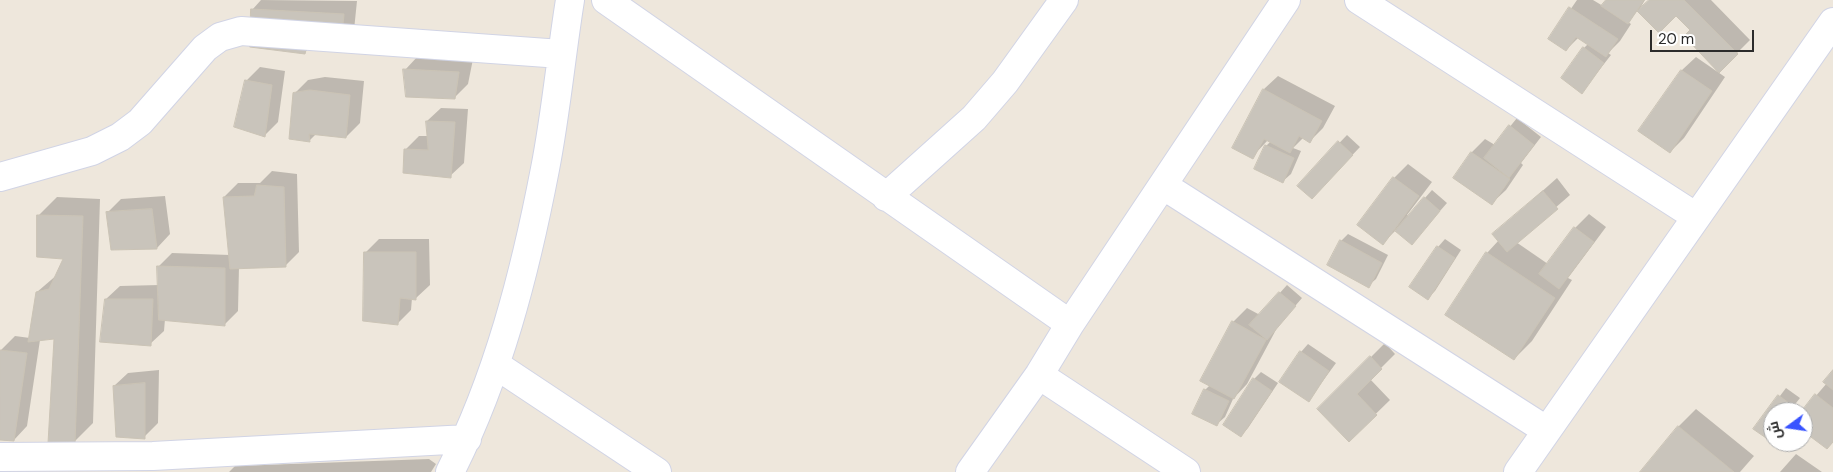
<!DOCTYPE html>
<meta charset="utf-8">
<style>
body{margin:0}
#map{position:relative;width:1833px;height:472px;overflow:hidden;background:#eee7dc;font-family:"DM Sans",Cairo,sans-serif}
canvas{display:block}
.north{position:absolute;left:1763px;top:402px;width:50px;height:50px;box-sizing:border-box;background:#fff;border:1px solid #aaa;border-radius:50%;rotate:256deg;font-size:14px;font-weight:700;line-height:20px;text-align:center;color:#2b2b2b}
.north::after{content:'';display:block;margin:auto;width:18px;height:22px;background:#3853ff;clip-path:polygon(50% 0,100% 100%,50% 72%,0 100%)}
.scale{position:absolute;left:1650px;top:30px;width:104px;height:22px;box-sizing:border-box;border:2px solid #2b2b2b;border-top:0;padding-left:6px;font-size:15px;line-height:18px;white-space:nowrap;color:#2b2b2b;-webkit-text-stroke:4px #fff;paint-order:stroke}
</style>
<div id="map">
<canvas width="1833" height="472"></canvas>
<div class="north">ش</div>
<div class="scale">20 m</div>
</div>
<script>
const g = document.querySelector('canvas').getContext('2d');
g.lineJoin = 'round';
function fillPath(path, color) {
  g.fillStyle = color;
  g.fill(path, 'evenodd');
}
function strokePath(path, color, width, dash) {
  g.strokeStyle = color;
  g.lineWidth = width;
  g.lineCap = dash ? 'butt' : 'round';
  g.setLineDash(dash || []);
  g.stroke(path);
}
const shadow = new Path2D(`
 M 261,0 L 357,1 L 354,30 L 316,42 L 304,53 L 252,10 Z
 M 1577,0 L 1593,0 L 1603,6 L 1607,0 L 1645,0 L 1639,10 L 1650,0 L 1711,0 L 1750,40 L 1719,71 L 1692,30 L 1676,14 L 1638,10 L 1628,22 L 1631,24 L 1620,41 L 1608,53 L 1611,55 L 1582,92 L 1584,48 L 1588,44 L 1579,37 L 1566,50 L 1550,39 Z
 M 418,56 L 473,59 L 468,84 L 454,98 L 405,70 Z
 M 1696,57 L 1725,77 L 1684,138 L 1670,152 L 1640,131 L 1682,70 Z
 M 260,67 L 285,71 L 278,122 L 264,136 L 246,81 Z
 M 1278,76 L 1335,106 L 1323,128 L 1310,141 L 1303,138 L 1293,148 L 1301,151 L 1291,174 L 1283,181 L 1266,146 L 1271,141 L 1268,140 L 1252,157 L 1234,147 L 1264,89 Z
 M 325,77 L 364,81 L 360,123 L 346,137 L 317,133 L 310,140 L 290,138 L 294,94 L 308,80 Z
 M 441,108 L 468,109 L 464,163 L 450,176 L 405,150 L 419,136 L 428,136 L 427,121 Z
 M 1517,118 L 1541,137 L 1521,163 L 1523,165 L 1506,190 L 1492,203 L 1455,177 L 1472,152 L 1485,139 L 1495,145 Z
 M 1347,135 L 1360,147 L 1319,190 L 1299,185 Z
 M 1408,164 L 1432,182 L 1407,215 L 1409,216 L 1432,190 L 1447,203 L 1412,243 L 1396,230 L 1383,243 L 1359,225 L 1394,178 Z
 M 272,171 L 297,174 L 299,252 L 285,266 L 239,267 L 238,311 L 224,325 L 165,319 L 164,331 L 150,344 L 106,299 L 120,286 L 159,285 L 158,267 L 172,253 L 230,255 L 224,197 L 238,183 L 260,183 Z
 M 1557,178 L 1570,195 L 1516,242 L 1548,264 L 1575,228 L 1589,214 L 1606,227 L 1568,278 L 1572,280 L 1532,341 L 1514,359 L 1487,253 L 1499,240 L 1494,234 Z
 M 165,196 L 170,234 L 157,248 L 107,213 L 121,199 Z
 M 57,197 L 100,199 L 93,423 L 75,441 L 55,338 L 40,340 L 27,426 L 14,440 L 0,439 L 1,350 L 15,336 L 30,338 L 37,292 L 58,274 L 65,258 L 39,215 Z
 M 1348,234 L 1388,255 L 1376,279 L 1368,286 L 1341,241 Z
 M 379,239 L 429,239 L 430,285 L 416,298 L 412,298 L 411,310 L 397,324 L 365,253 Z
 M 1445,239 L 1461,250 L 1435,291 L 1428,298 L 1438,247 Z
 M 1287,285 L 1302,298 L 1278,326 L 1247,384 L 1233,399 L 1225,417 L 1217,424 L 1205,390 L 1210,385 L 1233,322 L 1247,308 L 1260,315 Z
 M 1385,343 L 1395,354 L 1370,379 L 1390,400 L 1349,440 L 1319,409 Z
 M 1308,344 L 1336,363 L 1309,400 L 1301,352 Z
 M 159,370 L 158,423 L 144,437 L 114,386 L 128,373 Z
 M 1261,372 L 1278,383 L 1248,428 L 1241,436 L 1254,379 Z
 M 1833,372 L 1833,442 L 1827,448 L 1803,430 L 1802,412 L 1827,383 Z
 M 1786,388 L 1800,398 L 1789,412 L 1773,412 L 1773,434 L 1768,439 L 1755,429 Z
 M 1696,409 L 1754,456 L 1740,472 L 1641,472 L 1678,427 Z
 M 1796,454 L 1822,472 L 1780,472 Z
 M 429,459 L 436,464 L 431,472 L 229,472 L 235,466 Z`);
const building = new Path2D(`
 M 1606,0 L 1644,0 L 1628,24 L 1601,6 Z
 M 1649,0 L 1684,0 L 1738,54 L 1719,73 L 1684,36 L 1690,30 L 1676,16 L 1659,33 L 1637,11 Z
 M 1569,7 L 1618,39 L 1606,57 L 1576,37 L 1566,51 L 1548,39 Z
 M 251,9 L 344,14 L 341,45 L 308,42 L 305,54 L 250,47 Z
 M 1583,47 L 1604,63 L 1582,94 L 1561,78 Z
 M 403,69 L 459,72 L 455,99 L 406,97 Z
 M 1681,70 L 1712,91 L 1670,153 L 1638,131 Z
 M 245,80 L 272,85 L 265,137 L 234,127 Z
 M 1263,89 L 1322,121 L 1310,143 L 1299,136 L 1290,153 L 1264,139 L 1253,159 L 1232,148 Z
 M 310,90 L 350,95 L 346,138 L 309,134 L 310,142 L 289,139 L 293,93 Z
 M 426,121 L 455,122 L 451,178 L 403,173 L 404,149 L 428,150 Z
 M 1509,125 L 1534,145 L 1509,178 L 1484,158 Z
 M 1338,141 L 1353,155 L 1312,199 L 1297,186 Z
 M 1265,145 L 1294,158 L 1283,183 L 1254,169 Z
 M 1471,152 L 1510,179 L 1492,205 L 1453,178 Z
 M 1393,177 L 1419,196 L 1383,245 L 1357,225 Z
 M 257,185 L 284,187 L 286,267 L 230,269 L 223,197 L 254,196 Z
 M 1543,191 L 1558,209 L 1507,252 L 1492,234 Z
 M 1424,197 L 1440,211 L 1412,245 L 1395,231 Z
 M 152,209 L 157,249 L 111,250 L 106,212 Z
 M 37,215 L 83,216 L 75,443 L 48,443 L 54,339 L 28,342 L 36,292 L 49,289 L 63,259 L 37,257 Z
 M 1574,227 L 1594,242 L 1559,289 L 1539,274 Z
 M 1340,240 L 1382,263 L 1369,288 L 1327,265 Z
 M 1437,246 L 1455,258 L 1428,300 L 1409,287 Z
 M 364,252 L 416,252 L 416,300 L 400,298 L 398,325 L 363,321 Z
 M 1486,252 L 1555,298 L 1514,360 L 1445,315 Z
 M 157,266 L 225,268 L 225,326 L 159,320 Z
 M 1279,292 L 1296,306 L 1267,340 L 1249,325 Z
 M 105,299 L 153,299 L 151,346 L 100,342 Z
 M 1232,321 L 1266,340 L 1234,399 L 1200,381 Z
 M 0,350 L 27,353 L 14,441 L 0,440 Z
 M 1300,351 L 1329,371 L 1309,402 L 1279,382 Z
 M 1370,356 L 1382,369 L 1357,394 L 1377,415 L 1349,442 L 1317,409 Z
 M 1833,370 L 1833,390 L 1823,382 Z
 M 1253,378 L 1272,391 L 1241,437 L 1223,425 Z
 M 145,383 L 145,439 L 116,437 L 113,386 Z
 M 1204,389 L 1229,401 L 1217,426 L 1192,414 Z
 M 1815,394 L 1833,408 L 1833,442 L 1827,449 L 1803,431 L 1803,412 L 1801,412 Z
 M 1778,395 L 1793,406 L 1789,412 L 1773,412 L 1773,434 L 1769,440 L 1753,429 Z
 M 1678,426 L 1734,472 L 1640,472 Z`);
const minor = new Path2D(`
 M 606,0 L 1070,324
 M 1359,0 L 1695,216
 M 0,177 L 92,151 L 120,137 L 140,122 L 205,48 L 220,37 L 241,31 L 561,54
 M 1164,186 L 1546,430
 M 886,197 L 974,118 L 1005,82 L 1064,0
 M 496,365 L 657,472
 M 1039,375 L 1186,472
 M 0,457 L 153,456 L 467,439
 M 450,472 C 498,378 525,273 545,169 C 556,113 561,56 570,0
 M 970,472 L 1039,375 L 1070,324 L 1286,0
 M 1518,472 L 1833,22`);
fillPath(shadow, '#0003');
fillPath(building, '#c9c4bb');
strokePath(building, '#cac3b5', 1);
strokePath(minor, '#d1d4e5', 30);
strokePath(minor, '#fff', 28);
</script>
